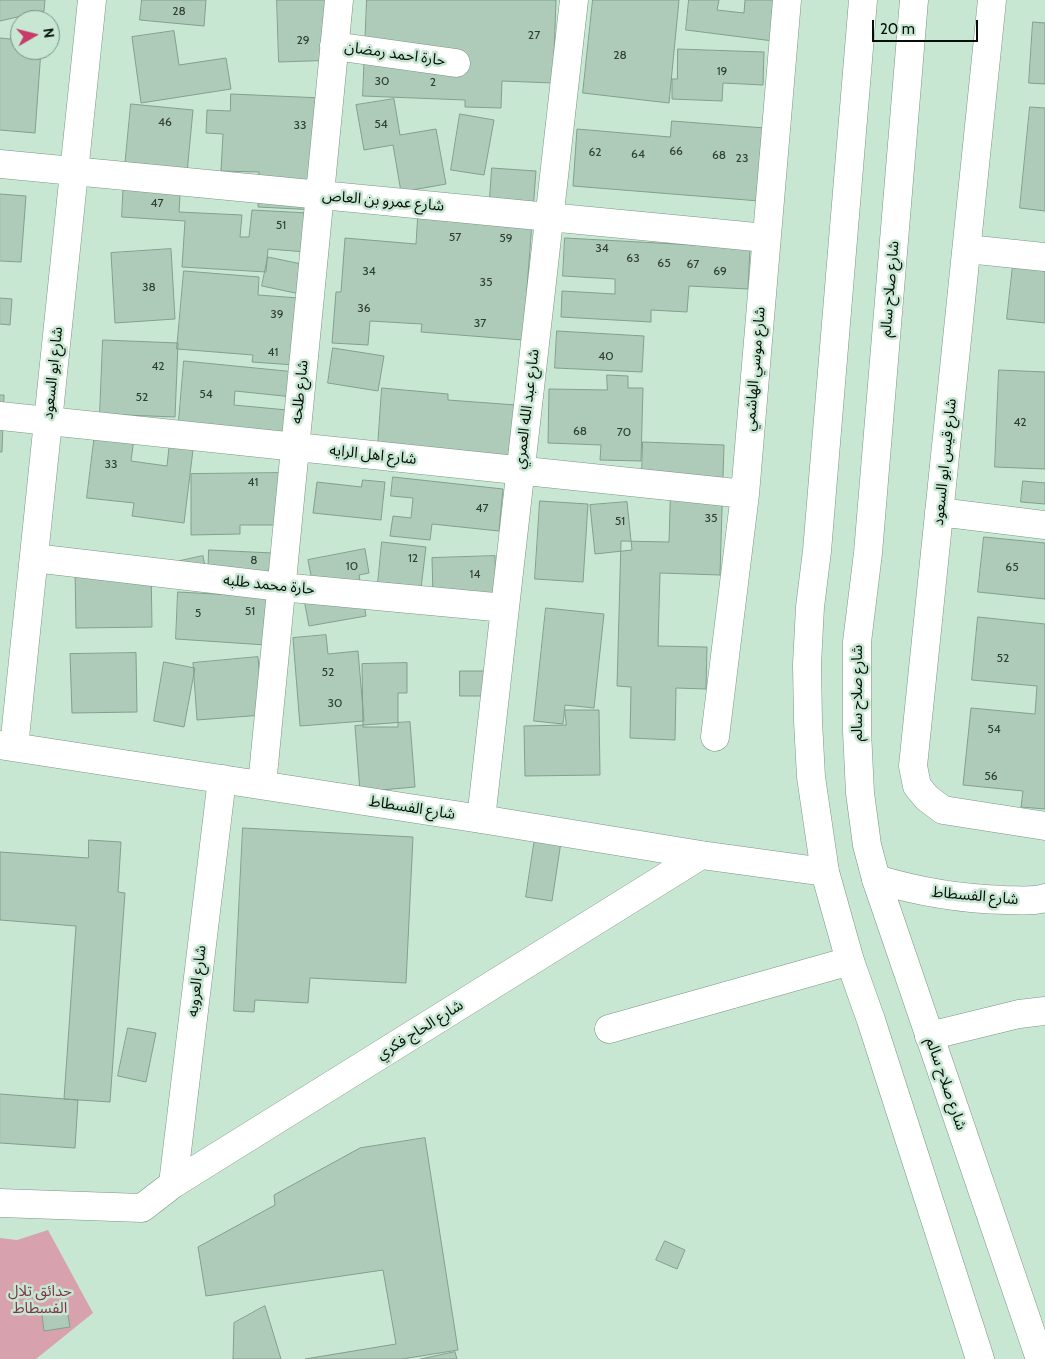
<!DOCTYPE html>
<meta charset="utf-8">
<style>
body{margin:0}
#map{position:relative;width:1045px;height:1359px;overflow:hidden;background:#c8e7d3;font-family:Cabin,sans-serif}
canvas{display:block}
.north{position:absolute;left:10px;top:10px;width:50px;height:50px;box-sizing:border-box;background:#c8e7d3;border:1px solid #7a9082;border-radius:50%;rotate:82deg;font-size:14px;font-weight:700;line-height:20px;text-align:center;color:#050e08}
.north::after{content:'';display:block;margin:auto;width:18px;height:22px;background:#c73a6a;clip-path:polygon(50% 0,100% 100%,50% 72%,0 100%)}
.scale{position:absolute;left:872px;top:20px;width:106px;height:22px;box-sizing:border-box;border:2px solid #050e08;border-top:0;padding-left:6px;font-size:15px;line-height:18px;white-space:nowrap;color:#050e08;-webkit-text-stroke:4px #c8e7d3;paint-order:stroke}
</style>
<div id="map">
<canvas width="1045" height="1359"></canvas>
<div class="north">N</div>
<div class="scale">20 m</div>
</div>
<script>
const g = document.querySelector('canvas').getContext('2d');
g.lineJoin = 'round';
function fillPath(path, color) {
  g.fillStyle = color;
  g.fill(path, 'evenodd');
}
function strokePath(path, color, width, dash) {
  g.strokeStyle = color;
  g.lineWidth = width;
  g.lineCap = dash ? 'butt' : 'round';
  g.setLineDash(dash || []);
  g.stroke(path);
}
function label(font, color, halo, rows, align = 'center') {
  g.font = font + ' Cabin,"Noto Sans Arabic",sans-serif';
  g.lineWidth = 5;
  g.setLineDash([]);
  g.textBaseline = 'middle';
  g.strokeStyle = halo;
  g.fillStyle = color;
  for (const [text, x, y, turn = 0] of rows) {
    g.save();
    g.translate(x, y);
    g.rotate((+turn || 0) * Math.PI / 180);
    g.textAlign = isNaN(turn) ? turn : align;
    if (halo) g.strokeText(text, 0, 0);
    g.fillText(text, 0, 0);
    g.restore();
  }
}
const green = new Path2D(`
 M 48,1230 L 93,1313 L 36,1359 L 0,1359 L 0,1238 L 17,1240 Z`);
const building = new Path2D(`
 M 0,0 L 45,0 L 44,11 L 0,21 Z
 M 142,0 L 206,0 L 204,26 L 140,20 Z
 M 277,0 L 337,0 L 339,60 L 279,62 Z
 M 367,0 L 556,0 L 553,83 L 502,81 L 501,108 L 465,107 L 465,100 L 363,96 Z
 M 593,0 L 679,0 L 669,103 L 583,93 Z
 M 689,0 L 719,0 L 717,10 L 744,13 L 745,0 L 777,0 L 773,41 L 686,30 Z
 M 1033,22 L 1045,23 L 1045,84 L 1029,83 Z
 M 174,31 L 179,65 L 226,58 L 231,89 L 141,103 L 132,37 Z
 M 0,38 L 20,40 L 20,50 L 41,50 L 35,133 L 0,130 Z
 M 678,49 L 764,52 L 763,85 L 723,83 L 722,101 L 672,99 L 672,79 L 677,79 Z
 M 231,94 L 322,98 L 317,210 L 258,207 L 259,172 L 221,171 L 223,134 L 206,133 L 207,110 L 230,111 Z
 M 394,99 L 400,135 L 436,129 L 446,184 L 401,192 L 393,145 L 364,150 L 356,105 Z
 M 131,104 L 193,110 L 187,173 L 125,167 Z
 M 1030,107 L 1045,108 L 1045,211 L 1020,208 Z
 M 460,114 L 494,120 L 484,175 L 451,170 Z
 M 672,121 L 765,128 L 759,201 L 573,186 L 577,129 L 670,137 Z
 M 492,168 L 536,171 L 523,340 L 421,332 L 422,324 L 370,321 L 368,345 L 332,343 L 336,292 L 341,292 L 345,238 L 416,244 L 418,212 L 488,217 Z
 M 124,176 L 181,179 L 179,212 L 242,215 L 240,237 L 249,237 L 252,210 L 308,213 L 306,252 L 268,249 L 266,272 L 182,267 L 185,221 L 122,217 Z
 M 0,194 L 26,196 L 21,262 L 0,261 Z
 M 565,238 L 750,248 L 748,289 L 689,286 L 687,312 L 651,310 L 651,322 L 561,317 L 562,291 L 615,294 L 615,279 L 563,276 Z
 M 171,249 L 175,319 L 115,323 L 111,253 Z
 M 268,257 L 306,265 L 300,294 L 262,286 Z
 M 1013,265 L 1045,268 L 1045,323 L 1007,319 Z
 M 184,271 L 259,277 L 258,295 L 299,298 L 294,365 L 252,362 L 253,355 L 177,349 Z
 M 0,298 L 12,299 L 10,325 L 0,324 Z
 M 557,331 L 644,336 L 642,372 L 555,368 Z
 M 103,340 L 178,343 L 175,417 L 100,414 Z
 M 333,348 L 384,356 L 378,391 L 328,383 Z
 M 184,361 L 296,372 L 293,397 L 235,391 L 234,405 L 287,410 L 284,441 L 178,432 Z
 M 999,370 L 1045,372 L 1045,469 L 995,467 Z
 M 607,375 L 628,376 L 628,388 L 643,388 L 641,461 L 600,460 L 601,445 L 548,443 L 549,389 L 607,390 Z
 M 382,388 L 448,394 L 448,400 L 516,405 L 513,456 L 377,461 Z
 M 0,395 L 4,395 L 2,452 L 0,452 Z
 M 95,433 L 134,438 L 131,461 L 167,466 L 169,447 L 193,450 L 184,523 L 132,516 L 134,503 L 87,498 Z
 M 643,442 L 724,445 L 720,575 L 660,573 L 658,646 L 707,647 L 706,689 L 676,688 L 675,740 L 630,738 L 631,687 L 617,686 L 621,541 L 669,542 L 671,475 L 642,474 Z
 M 281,473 L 282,525 L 240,525 L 240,534 L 191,535 L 191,474 Z
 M 393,477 L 503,489 L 499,531 L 432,524 L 430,540 L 390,536 L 393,516 L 411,518 L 413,498 L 391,496 Z
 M 363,480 L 385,482 L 381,520 L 313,513 L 317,482 L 361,487 Z
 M 1023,481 L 1045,483 L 1045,504 L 1021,502 Z
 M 540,501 L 588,504 L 583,582 L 535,579 Z
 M 627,502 L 632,550 L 595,554 L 590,505 Z
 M 984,537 L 1045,543 L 1045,599 L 978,592 Z
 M 382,542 L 426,547 L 421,588 L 378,583 Z
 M 365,549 L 369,573 L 359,575 L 366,616 L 309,626 L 300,578 L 311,576 L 308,560 Z
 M 209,550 L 273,553 L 272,584 L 208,581 Z
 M 203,556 L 207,576 L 185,582 L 180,561 Z
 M 495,556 L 496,593 L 433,595 L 432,558 Z
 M 151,565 L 152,627 L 76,628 L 75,566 Z
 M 178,592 L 269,597 L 266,645 L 176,639 Z
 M 546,608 L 604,614 L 594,708 L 565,705 L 563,724 L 534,721 Z
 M 978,617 L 1045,624 L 1045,809 L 1021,807 L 1023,791 L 963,785 L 971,708 L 1035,714 L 1037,686 L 972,680 Z
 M 326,635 L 328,654 L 358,651 L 364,721 L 300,726 L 293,638 Z
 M 136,653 L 137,712 L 72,713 L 70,654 Z
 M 258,657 L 263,715 L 197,720 L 193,663 Z
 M 164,662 L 195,668 L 184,727 L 154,721 Z
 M 407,663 L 407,693 L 398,693 L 398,727 L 363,727 L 362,664 Z
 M 460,671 L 484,671 L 484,696 L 460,696 Z
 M 565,710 L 599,710 L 600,775 L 525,776 L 524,726 L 566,725 Z
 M 410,722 L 415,787 L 381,790 L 361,805 L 355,726 Z
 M 243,828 L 413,837 L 406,983 L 310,978 L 308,1003 L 255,1000 L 254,1012 L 234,1011 Z
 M 535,838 L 561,842 L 552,901 L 526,897 Z
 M 89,840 L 121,842 L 118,892 L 125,893 L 110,1102 L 64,1099 L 76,926 L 0,920 L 0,852 L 88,858 Z
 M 128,1028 L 156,1033 L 146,1082 L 118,1076 Z
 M 0,1094 L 78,1100 L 75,1148 L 0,1143 Z
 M 425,1138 L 458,1350 L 402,1359 L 305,1359 L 396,1344 L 383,1270 L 206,1296 L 198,1247 L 275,1205 L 274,1195 L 360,1148 Z
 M 665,1241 L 685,1250 L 677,1269 L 656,1260 Z
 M 265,1306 L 281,1359 L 233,1359 L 234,1323 Z
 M 67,1310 L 70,1327 L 44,1331 L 42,1315 Z
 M 455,1352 L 457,1359 L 421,1359 Z`);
const minor = new Path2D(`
 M 992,0 L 913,766 L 917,786 L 927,798 L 943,810 L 1045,826
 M 334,46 L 456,63
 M 0,164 L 766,238
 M 967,249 L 1045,257
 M 0,416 L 745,494
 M 939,512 L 1045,525
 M 34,558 L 281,587 L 505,608
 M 715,737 L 745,494 L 787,0
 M 0,745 L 481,819 L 701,855 L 825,872
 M 14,747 L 92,0
 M 262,785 L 339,0
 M 481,819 L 574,0
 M 876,879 C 919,892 961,899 1006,900 C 1019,900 1033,902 1045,898
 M 609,1029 L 850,961
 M 929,1036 L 1019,1014 L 1045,1011
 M 173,1184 L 222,779
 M 0,1203 L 142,1208 L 173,1184 L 701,855`);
const highway = new Path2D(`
 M 863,0 L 817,551 L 810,607 L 807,664 L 808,721 L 811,777 L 825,872 L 850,961 L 871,1020 L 980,1359
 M 914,0 L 868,553 L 857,642 L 857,731 L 860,793 L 867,845 L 876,879 L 1040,1359`);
const numberNames = [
 ["28",179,11],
 ["27",534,35],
 ["29",303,40],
 ["28",620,55],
 ["19",722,71],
 ["30",382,81],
 ["2",433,82],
 ["46",165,122],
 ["54",381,124],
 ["33",300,125],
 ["66",676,151],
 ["62",595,152],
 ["64",638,154],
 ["68",719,155],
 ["23",742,158],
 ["47",157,203],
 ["51",281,225],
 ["57",455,237],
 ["59",506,238],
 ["34",602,248],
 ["63",633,258],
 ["65",664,263],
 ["67",693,264],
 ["34",369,271],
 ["69",720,271],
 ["35",486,282],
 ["38",149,287],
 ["36",364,308],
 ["39",277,314],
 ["37",480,323],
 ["41",273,352],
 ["40",606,356],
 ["42",158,366],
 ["54",206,394],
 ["52",142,397],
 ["42",1020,422],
 ["68",580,431],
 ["70",624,432],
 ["33",111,464],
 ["41",253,482],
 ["47",482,508],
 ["35",711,518],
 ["51",620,521],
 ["12",413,558],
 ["8",254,560],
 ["10",352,566],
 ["65",1012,567],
 ["14",475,574],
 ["51",250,611],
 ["5",198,613],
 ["52",1003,658],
 ["52",328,672],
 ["30",335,703],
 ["54",994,729],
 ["56",991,776]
];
const streetNames = [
 ["حارة احمد رمضان",395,54,8],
 ["شارع عمرو بن العاص",383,201,5],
 ["شارع صلاح سالم",890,289,-85],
 ["شارع موسي الهاشمي",755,369,-85],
 ["شارع ابو السعود",53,373,-84],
 ["شارع طلحه",300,392,-84],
 ["شارع عبد الله العمري",527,409,-83],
 ["شارع اهل الرايه",373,455,6],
 ["شارع قيس ابو السعود",945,462,-84],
 ["حارة محمد طلبه",269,585,6],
 ["شارع صلاح سالم",858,693,-90],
 ["شارع الفسطاط",412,808,9],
 ["شارع الفسطاط",975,896,5],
 ["شارع العروبه",197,981,-83],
 ["شارع الحاج فكري",420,1030,-32],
 ["شارع صلاح سالم",946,1084,71]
];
const parkNames = [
 ["حدائق تلال",40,1292],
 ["الفسطاط",40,1309]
];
fillPath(green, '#d7a2ae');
fillPath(building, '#adcbb8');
strokePath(building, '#829f8d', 1);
strokePath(minor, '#799683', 29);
strokePath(highway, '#799683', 29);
strokePath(minor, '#fff', 28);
strokePath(highway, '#fff', 28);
label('12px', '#2f3d34', null, numberNames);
label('15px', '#050e08', '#c8e7d3', streetNames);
label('15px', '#7f344a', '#c8e7d3', parkNames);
</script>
